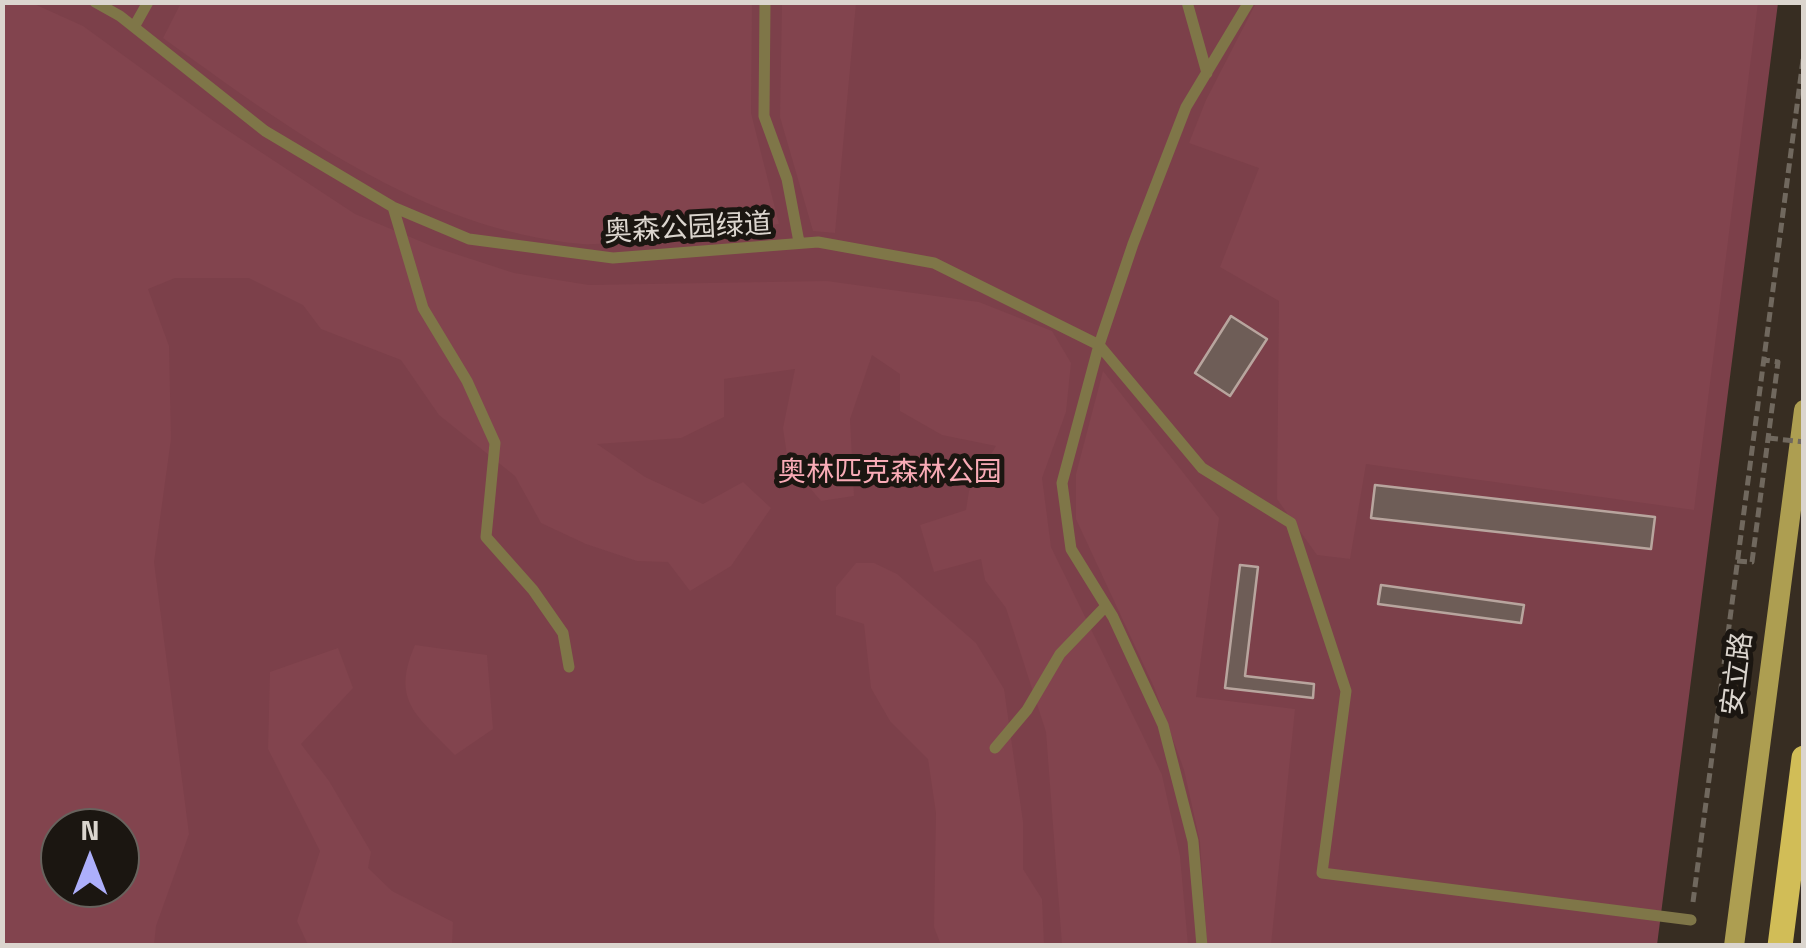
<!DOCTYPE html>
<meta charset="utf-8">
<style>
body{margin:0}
#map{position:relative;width:1806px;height:948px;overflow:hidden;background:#372d22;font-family:"Titillium Web",sans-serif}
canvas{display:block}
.frame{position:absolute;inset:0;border:5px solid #dbd5ce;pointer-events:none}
.north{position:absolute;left:40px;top:808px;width:100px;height:100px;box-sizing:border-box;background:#1b1611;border:2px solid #68625d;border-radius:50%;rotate:0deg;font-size:28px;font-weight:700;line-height:40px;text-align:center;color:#dbd5ce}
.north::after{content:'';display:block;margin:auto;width:35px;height:45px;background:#adaffb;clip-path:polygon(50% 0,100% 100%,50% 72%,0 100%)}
</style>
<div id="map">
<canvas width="1806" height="948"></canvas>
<div class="frame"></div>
<div class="north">N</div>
</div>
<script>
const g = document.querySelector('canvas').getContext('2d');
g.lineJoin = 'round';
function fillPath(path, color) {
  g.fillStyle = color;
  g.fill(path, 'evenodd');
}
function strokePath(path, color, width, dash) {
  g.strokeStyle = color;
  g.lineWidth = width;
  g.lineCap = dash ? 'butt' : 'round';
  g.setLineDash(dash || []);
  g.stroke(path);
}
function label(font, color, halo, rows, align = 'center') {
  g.font = font + ' "Titillium Web","Noto Sans SC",sans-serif';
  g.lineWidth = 10;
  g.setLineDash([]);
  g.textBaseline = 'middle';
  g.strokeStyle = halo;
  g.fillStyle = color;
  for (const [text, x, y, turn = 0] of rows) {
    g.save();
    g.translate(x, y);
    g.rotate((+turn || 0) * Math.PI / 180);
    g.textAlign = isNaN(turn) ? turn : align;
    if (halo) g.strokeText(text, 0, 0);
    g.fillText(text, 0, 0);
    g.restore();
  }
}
const green = new Path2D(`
 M 2,3 L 1778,3 L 1657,945 L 3,945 ZM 60,828 L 120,828 L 120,888 L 60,888 Z`);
const forest = new Path2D(`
 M 2,3 L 32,3 L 83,26 L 215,122 L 355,214 L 434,247 L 514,273 L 589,285 L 827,281 L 979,302 L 1052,331 L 1071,363 L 1066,412 L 1042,478 L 1051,547 L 1162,775 L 1180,856 L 1188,945 L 1062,945 L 1046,732 L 1006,608 L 985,580 L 981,559 L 934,572 L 920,525 L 966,510 L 969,491 L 996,446 L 942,435 L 900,411 L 900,374 L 872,355 L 850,419 L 854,496 L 821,501 L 788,462 L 783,428 L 795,369 L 724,379 L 724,417 L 681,438 L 597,444 L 645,477 L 703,504 L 743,482 L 771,508 L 731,566 L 690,591 L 668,562 L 637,561 L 586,544 L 541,523 L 515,476 L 439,415 L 401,360 L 321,329 L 303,305 L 249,278 L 175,278 L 148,289 L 169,346 L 171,439 L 154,562 L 189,834 L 156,926 L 154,945 L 3,945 ZM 60,828 L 120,828 L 120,888 L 60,888 Z
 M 181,3 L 752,3 L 751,113 L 779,224 C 731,231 684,238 635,241 C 618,242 599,245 582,244 C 423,230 288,128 163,38 Z
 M 782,3 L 856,3 L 835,233 L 813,231 L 780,117 Z
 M 1256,3 L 1758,3 L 1694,510 L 1366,464 L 1350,559 L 1317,555 L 1277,499 L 1279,301 L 1220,267 L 1259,168 L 1189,143 L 1206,100 Z
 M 1103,371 L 1219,518 L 1196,697 L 1295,709 L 1271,945 L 1207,945 L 1200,842 L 1184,770 L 1154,687 L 1076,519 L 1076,474 Z
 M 856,563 L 874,563 L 897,574 L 976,643 L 1004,689 L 1023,822 L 1023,869 L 1042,899 L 1044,945 L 941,945 L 934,927 L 936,813 L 928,759 L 890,721 L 871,688 L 864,624 L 836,615 L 836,587 Z
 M 415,645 L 487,655 L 493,729 L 455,755 C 418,716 390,702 415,645 Z
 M 338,648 L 353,688 L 301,744 L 329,781 L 371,852 L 368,868 L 392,891 L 453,922 L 452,945 L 308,945 L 297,921 L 320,851 L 268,749 L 270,672 Z`);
const building = new Path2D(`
 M 1231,316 L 1267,339 L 1230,396 L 1195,373 Z
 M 1375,485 L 1655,517 L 1651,549 L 1371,518 Z
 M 1240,565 L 1258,567 L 1245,676 L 1314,684 L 1313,698 L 1225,688 Z
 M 1381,585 L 1524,605 L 1521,623 L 1378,604 Z`);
const path = new Path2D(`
 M 1737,561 L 1752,562 L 1778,362 L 1764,360
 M 1693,902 L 1804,52`);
const lane = new Path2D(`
 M 95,2 L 120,16 L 265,131 L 393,207 L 469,239 L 613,258 L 818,242 L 934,263 L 1099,345 L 1202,468 L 1291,523 L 1346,691 L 1322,873 L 1691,920
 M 765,2 L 764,116 L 787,179 L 799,242
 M 1187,2 L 1207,73
 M 134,27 L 148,2
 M 393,207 L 423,308 L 467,381 L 495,443 L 486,537 L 533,590 L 563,633 L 569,667
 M 995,748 L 1027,710 L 1060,654 L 1106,606
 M 1202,946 L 1193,841 L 1163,725 L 1113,617 L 1071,549 L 1062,483 L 1099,345 L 1133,244 L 1186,107 L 1249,2`);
const secondary = new Path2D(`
 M 1734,946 L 1804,410`);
const primary = new Path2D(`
 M 1780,946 L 1804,758`);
const pathBridge = new Path2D(`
 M 1768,438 L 1804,442`);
const streetNames = [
 ["奥森公园绿道",688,230,-3],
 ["安立路",1739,674,-83]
];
const parkNames = [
 ["奥林匹克森林公园",890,474]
];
fillPath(green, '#7c404a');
fillPath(forest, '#82444e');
fillPath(building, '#6e5d57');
strokePath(building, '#b8a59e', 2.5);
strokePath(path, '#70685e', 5, [10, 5]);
strokePath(lane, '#7f7648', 11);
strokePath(secondary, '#ad9e51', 20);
strokePath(primary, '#d1bd57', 25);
strokePath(pathBridge, '#70685e', 5, [10, 5]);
label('28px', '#dbd5ce', '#1b1611', streetNames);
label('28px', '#f9abb6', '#1b1611', parkNames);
</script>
